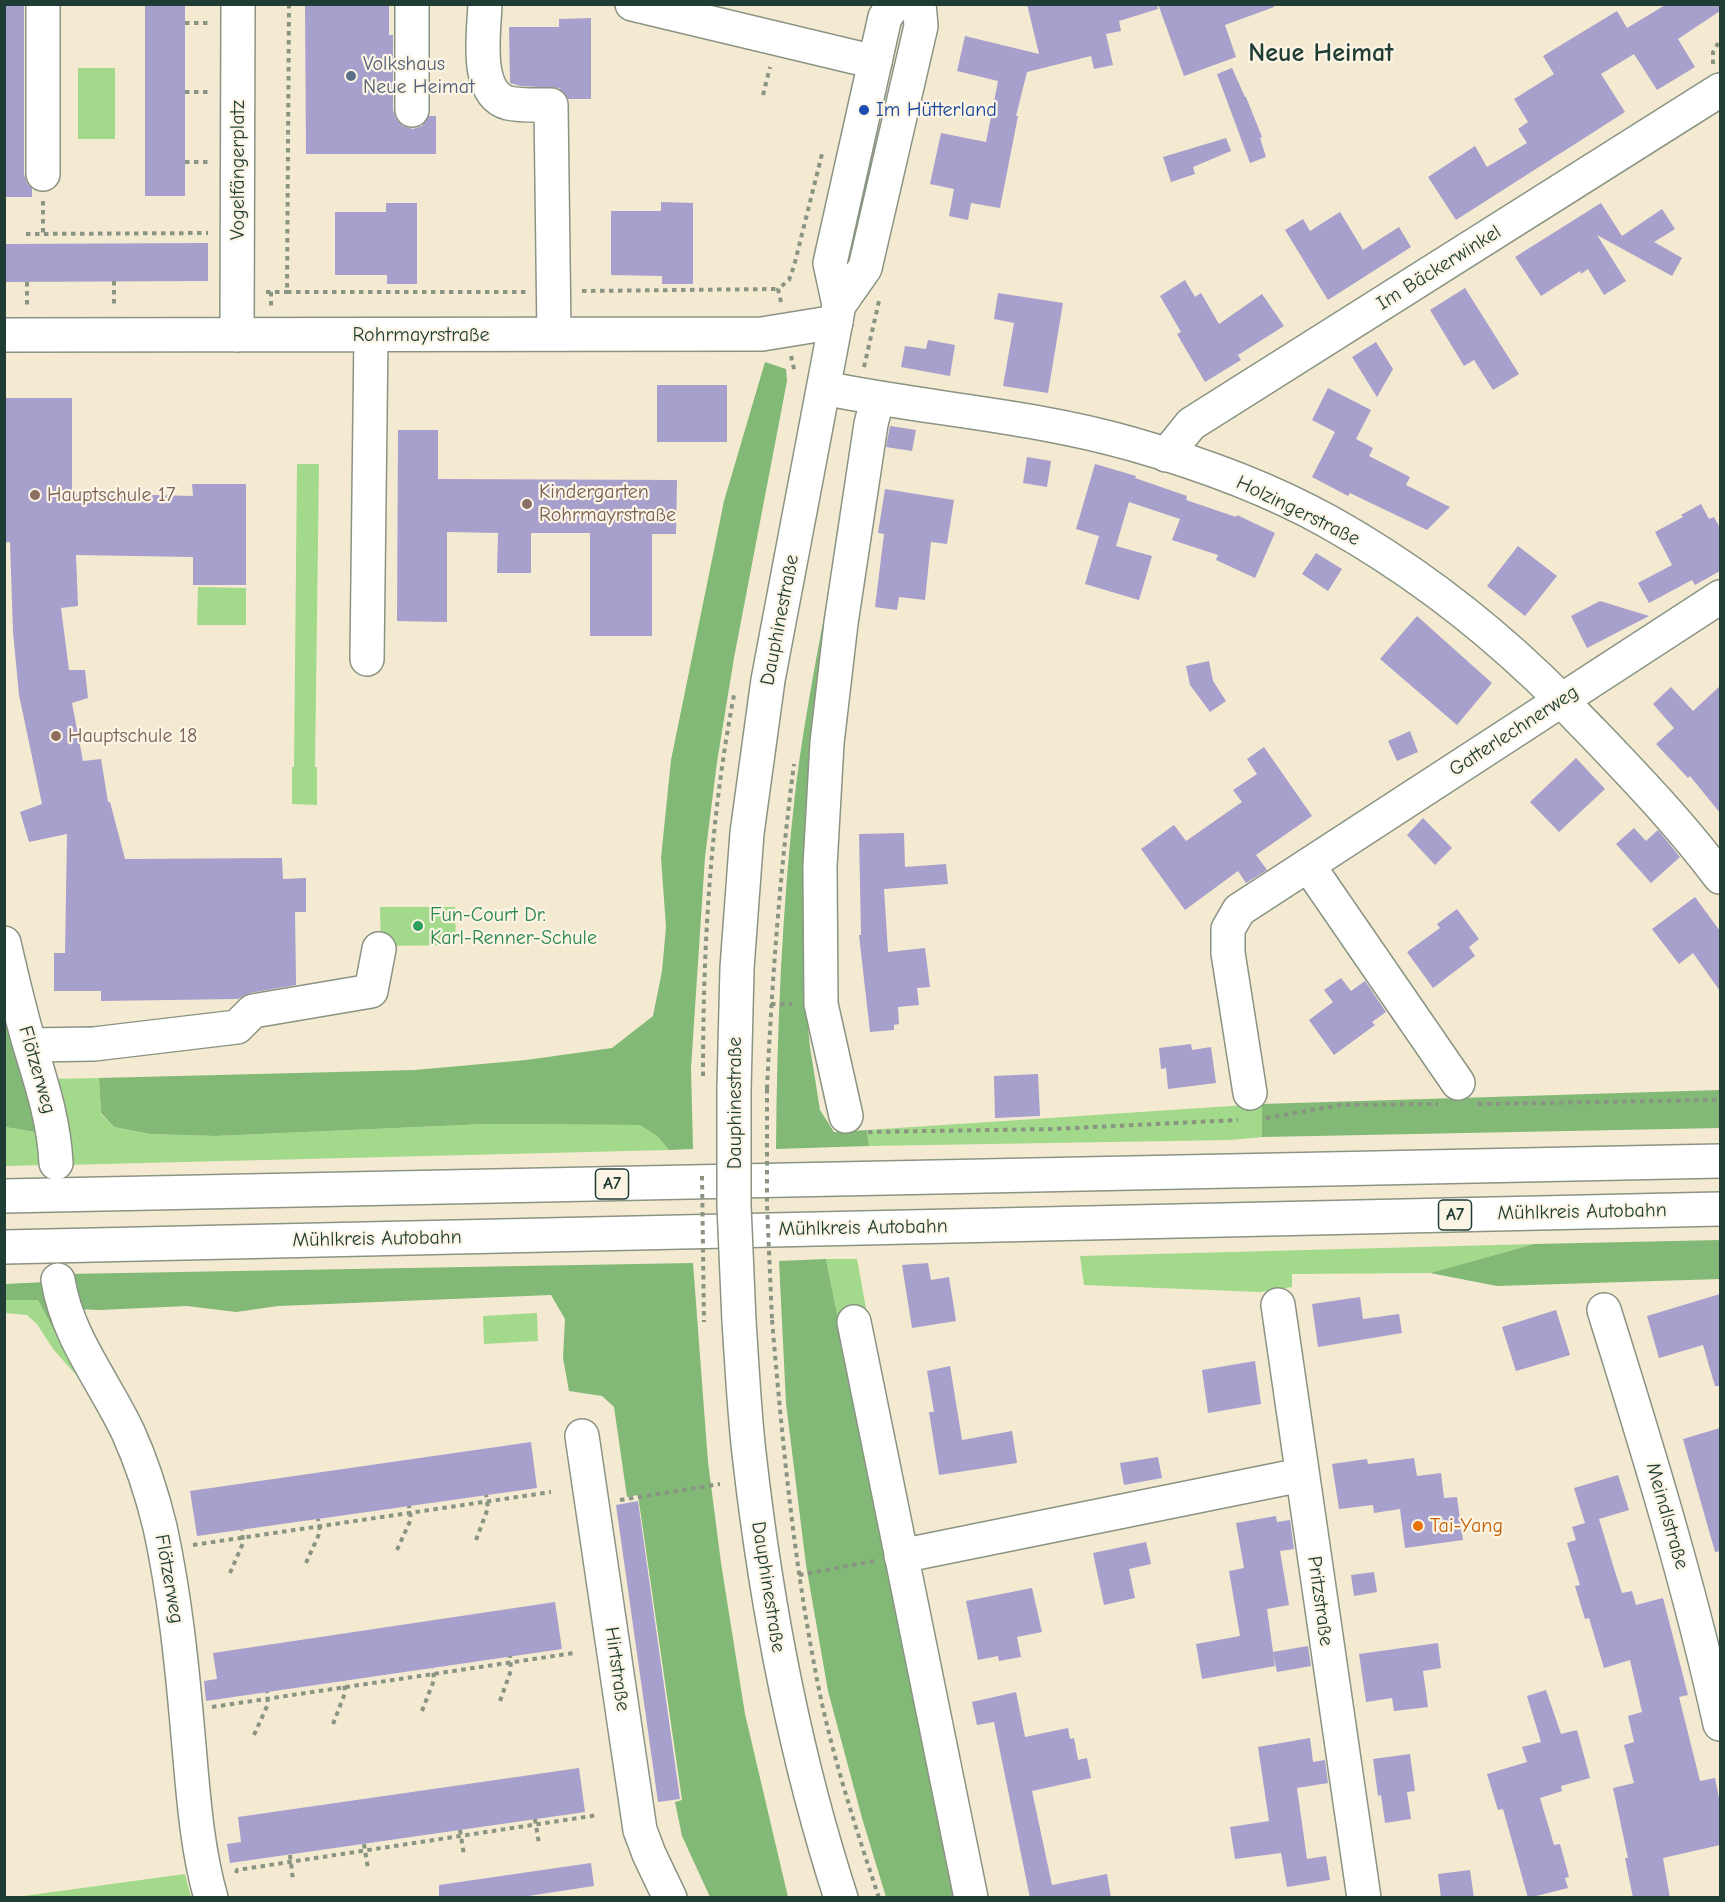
<!DOCTYPE html>
<meta charset="utf-8">
<style>
body{margin:0}
#map{position:relative;width:1725px;height:1902px;overflow:hidden;background:#f4ead2;font-family:"Comic Neue",sans-serif}
canvas{display:block}
.frame{position:absolute;inset:0;border:6px solid #1f3d34;pointer-events:none}
</style>
<div id="map">
<canvas width="1725" height="1902"></canvas>
<div class="frame"></div>
</div>
<script>
const g = document.querySelector('canvas').getContext('2d');
g.lineJoin = 'round';
function fillPath(path, color) {
  g.fillStyle = color;
  g.fill(path, 'evenodd');
}
function strokePath(path, color, width, dash) {
  g.strokeStyle = color;
  g.lineWidth = width;
  g.lineCap = dash ? 'butt' : 'round';
  g.setLineDash(dash || []);
  g.stroke(path);
}
function label(font, color, halo, rows, align = 'center') {
  g.font = font + ' "Comic Neue",sans-serif';
  g.lineWidth = 4.5;
  g.setLineDash([]);
  g.textBaseline = 'middle';
  g.strokeStyle = halo;
  g.fillStyle = color;
  for (const [text, x, y, turn = 0] of rows) {
    g.save();
    g.translate(x, y);
    g.rotate((+turn || 0) * Math.PI / 180);
    g.textAlign = isNaN(turn) ? turn : align;
    if (halo) g.strokeText(text, 0, 0);
    g.fillText(text, 0, 0);
    g.restore();
  }
}
const green = new Path2D(`
 M 78,68 L 115,68 L 115,139 L 78,139 Z
 M 297,464 L 319,464 L 315,767 L 317,767 L 317,805 L 292,804 L 292,767 L 294,767 Z
 M 198,587 L 246,588 L 246,625 L 197,625 Z
 M 380,907 L 455,907 L 456,945 L 381,946 Z
 M 99,1078 L 101,1114 L 114,1127 L 150,1134 L 215,1136 L 486,1124 L 640,1125 L 658,1137 L 669,1150 L 63,1165 L 51,1079 Z
 M 1262,1104 L 1262,1137 L 1230,1140 L 869,1146 L 867,1130 Z
 M 4,1127 L 47,1134 L 46,1165 L 5,1166 Z
 M 1534,1244 L 1430,1273 L 1292,1274 L 1292,1287 L 1260,1292 L 1084,1285 L 1080,1256 Z
 M 826,1259 L 857,1259 L 877,1369 L 849,1373 Z
 M 4,1300 L 38,1300 L 60,1342 L 71,1348 L 88,1379 L 77,1376 L 53,1349 L 37,1324 L 27,1315 L 5,1313 Z
 M 537,1313 L 538,1341 L 484,1344 L 483,1316 Z
 M 185,1874 L 191,1897 L 16,1897 Z`);
const forest = new Path2D(`
 M 765,362 L 786,369 L 787,381 L 734,658 L 717,762 L 705,857 L 691,1068 L 693,1149 L 669,1150 L 658,1137 L 640,1125 L 486,1124 L 215,1136 L 150,1134 L 114,1127 L 101,1113 L 99,1078 L 415,1070 L 526,1060 L 612,1048 L 653,1016 L 662,971 L 666,927 L 661,858 L 671,760 L 724,501 Z
 M 832,574 L 805,994 L 810,1047 L 820,1110 L 834,1132 L 867,1130 L 869,1146 L 776,1149 C 777,1027 782,906 796,785 C 805,715 819,644 832,574 Z
 M 4,1020 L 19,1034 L 47,1134 L 5,1127 Z
 M 1720,1090 L 1720,1128 L 1262,1137 L 1262,1104 Z
 M 1720,1240 L 1720,1279 L 1497,1286 L 1430,1273 L 1534,1244 Z
 M 826,1259 L 939,1823 L 955,1897 L 886,1897 L 862,1818 L 828,1691 L 806,1565 L 786,1403 L 779,1261 Z
 M 693,1263 L 708,1462 L 721,1563 L 745,1714 L 788,1897 L 710,1897 L 682,1836 L 675,1802 L 682,1800 L 638,1495 L 627,1497 L 614,1407 L 602,1396 L 569,1391 L 563,1358 L 565,1319 L 551,1295 L 278,1306 L 236,1312 L 187,1306 L 100,1310 L 75,1309 L 66,1274 Z
 M 47,1282 L 71,1348 L 60,1342 L 38,1300 L 5,1300 L 4,1284 Z`);
const building = new Path2D(`
 M 4,4 L 24,4 L 24,174 L 27,183 L 32,188 L 32,197 L 4,197 Z
 M 145,4 L 185,4 L 185,196 L 145,196 Z
 M 305,4 L 389,4 L 389,35 L 393,35 L 393,110 L 396,119 L 403,126 L 413,129 L 422,126 L 429,116 L 436,116 L 436,154 L 306,154 Z
 M 1027,4 L 1157,4 L 1158,9 L 1119,21 L 1121,31 L 1106,34 L 1113,65 L 1094,69 L 1091,56 L 1027,72 L 1016,116 L 1018,116 L 1000,208 L 971,203 L 968,220 L 949,216 L 954,189 L 930,184 L 941,133 L 986,142 L 998,81 L 957,71 L 965,36 L 1039,54 Z
 M 1158,4 L 1273,4 L 1274,7 L 1225,25 L 1236,57 L 1184,76 Z
 M 1667,4 L 1720,4 L 1720,11 L 1678,39 L 1695,67 L 1657,90 L 1634,54 L 1601,74 L 1625,112 L 1456,220 L 1428,177 L 1475,146 L 1487,167 L 1527,143 L 1518,129 L 1528,122 L 1514,99 L 1554,74 L 1543,56 L 1617,11 L 1627,28 Z
 M 591,18 L 591,99 L 568,99 L 559,88 L 520,86 L 510,83 L 509,27 L 559,27 L 559,19 Z
 M 1232,68 L 1245,97 L 1246,97 L 1262,137 L 1260,138 L 1266,157 L 1250,163 L 1217,74 Z
 M 1226,138 L 1231,151 L 1193,167 L 1195,174 L 1171,182 L 1163,157 Z
 M 661,202 L 693,203 L 693,284 L 662,284 L 662,276 L 611,275 L 611,211 L 661,211 Z
 M 386,203 L 417,203 L 417,284 L 387,284 L 387,275 L 335,275 L 335,212 L 386,212 Z
 M 1601,203 L 1622,236 L 1662,209 L 1675,229 L 1654,242 L 1682,258 L 1672,276 L 1597,235 L 1626,281 L 1604,295 L 1588,269 L 1581,274 L 1580,271 L 1541,296 L 1515,257 Z
 M 1340,212 L 1363,250 L 1399,227 L 1411,247 L 1328,300 L 1285,230 L 1303,219 L 1310,231 Z
 M 208,243 L 208,281 L 4,282 L 4,244 Z
 M 1185,280 L 1195,297 L 1201,293 L 1219,324 L 1262,294 L 1284,326 L 1238,355 L 1241,360 L 1205,382 L 1177,334 L 1181,332 L 1160,296 Z
 M 1465,288 L 1519,374 L 1493,390 L 1474,360 L 1464,366 L 1430,310 Z
 M 998,293 L 1063,303 L 1048,393 L 1003,386 L 1014,323 L 994,319 Z
 M 928,340 L 955,345 L 950,376 L 901,367 L 905,346 L 926,349 Z
 M 1376,342 L 1393,369 L 1377,397 L 1352,357 Z
 M 657,385 L 727,385 L 727,442 L 657,442 Z
 M 1328,388 L 1371,410 L 1356,439 L 1373,448 L 1369,456 L 1410,477 L 1406,485 L 1450,507 L 1427,530 L 1350,493 L 1348,496 L 1312,477 L 1335,432 L 1312,420 Z
 M 4,398 L 72,398 L 72,493 L 193,496 L 192,484 L 246,484 L 246,585 L 193,585 L 193,557 L 76,555 L 78,606 L 61,608 L 69,670 L 85,670 L 88,698 L 72,703 L 83,761 L 101,759 L 108,802 L 110,802 L 125,859 L 282,858 L 283,879 L 306,878 L 306,912 L 295,912 L 296,985 L 250,993 L 238,999 L 101,1001 L 101,991 L 54,991 L 54,953 L 65,953 L 67,834 L 29,842 L 20,812 L 42,804 L 19,695 L 13,632 L 10,542 L 4,543 Z
 M 890,426 L 916,430 L 912,451 L 886,447 Z
 M 398,430 L 438,430 L 438,479 L 677,480 L 676,534 L 652,534 L 652,636 L 590,636 L 590,533 L 531,533 L 531,573 L 497,573 L 498,533 L 447,532 L 447,622 L 397,621 Z
 M 1027,457 L 1051,461 L 1047,487 L 1023,483 Z
 M 1095,464 L 1136,476 L 1135,478 L 1187,496 L 1186,500 L 1236,517 L 1237,515 L 1275,533 L 1255,578 L 1216,560 L 1218,555 L 1172,540 L 1180,519 L 1129,502 L 1116,546 L 1152,556 L 1139,600 L 1085,584 L 1099,536 L 1076,529 Z
 M 885,489 L 954,500 L 947,544 L 931,542 L 925,600 L 899,597 L 897,610 L 875,607 L 884,534 L 878,533 Z
 M 1701,504 L 1709,519 L 1714,517 L 1720,528 L 1720,571 L 1695,585 L 1692,580 L 1649,603 L 1638,583 L 1672,565 L 1655,532 L 1683,517 L 1681,515 Z
 M 1518,546 L 1557,576 L 1525,616 L 1487,586 Z
 M 1316,553 L 1342,569 L 1328,591 L 1302,574 Z
 M 1600,601 L 1649,616 L 1587,648 L 1571,616 Z
 M 1417,616 L 1492,683 L 1457,725 L 1380,659 Z
 M 1209,661 L 1213,681 L 1226,701 L 1210,712 L 1190,685 L 1186,666 Z
 M 1720,686 L 1720,813 L 1690,776 L 1688,778 L 1656,744 L 1674,728 L 1653,704 L 1671,687 L 1693,711 Z
 M 1410,731 L 1418,752 L 1397,761 L 1388,741 Z
 M 1264,747 L 1312,816 L 1256,855 L 1267,870 L 1246,883 L 1238,871 L 1185,910 L 1141,849 L 1174,825 L 1186,841 L 1242,802 L 1233,790 L 1257,774 L 1247,759 Z
 M 1576,758 L 1605,789 L 1559,832 L 1530,802 Z
 M 1423,818 L 1452,848 L 1435,865 L 1407,835 Z
 M 1634,828 L 1646,841 L 1658,830 L 1680,857 L 1651,883 L 1616,844 Z
 M 904,833 L 905,867 L 946,864 L 948,884 L 884,889 L 888,952 L 925,948 L 930,987 L 917,988 L 919,1005 L 898,1007 L 899,1024 L 894,1025 L 894,1030 L 870,1032 L 859,935 L 861,935 L 859,834 Z
 M 1695,897 L 1720,931 L 1720,991 L 1693,953 L 1679,964 L 1652,929 Z
 M 1457,909 L 1479,939 L 1469,947 L 1475,956 L 1433,988 L 1407,952 L 1440,928 L 1437,924 Z
 M 1341,978 L 1351,991 L 1365,981 L 1386,1012 L 1372,1022 L 1375,1025 L 1334,1055 L 1309,1020 L 1333,1002 L 1324,990 Z
 M 1191,1044 L 1192,1050 L 1211,1047 L 1216,1083 L 1168,1089 L 1166,1068 L 1161,1069 L 1159,1048 Z
 M 1038,1074 L 1040,1116 L 995,1118 L 994,1076 Z
 M 928,1263 L 931,1280 L 949,1277 L 956,1321 L 912,1328 L 902,1265 Z
 M 1720,1294 L 1720,1386 L 1715,1386 L 1703,1345 L 1659,1358 L 1647,1316 Z
 M 1360,1297 L 1363,1319 L 1399,1314 L 1402,1333 L 1318,1347 L 1312,1304 Z
 M 1556,1310 L 1570,1355 L 1516,1371 L 1502,1327 Z
 M 1255,1361 L 1261,1404 L 1208,1413 L 1202,1370 Z
 M 950,1366 L 962,1440 L 1012,1431 L 1017,1463 L 939,1475 L 929,1412 L 934,1412 L 927,1371 Z
 M 1720,1428 L 1720,1551 L 1715,1552 L 1683,1439 Z
 M 531,1442 L 537,1488 L 197,1536 L 190,1491 Z
 M 1158,1457 L 1162,1478 L 1124,1485 L 1120,1463 Z
 M 1414,1458 L 1417,1476 L 1441,1473 L 1444,1498 L 1457,1497 L 1463,1540 L 1405,1548 L 1400,1509 L 1374,1513 L 1373,1505 L 1339,1509 L 1332,1464 L 1367,1459 L 1368,1464 Z
 M 1618,1475 L 1629,1510 L 1599,1519 L 1616,1575 L 1622,1593 L 1632,1591 L 1636,1605 L 1663,1598 L 1688,1695 L 1679,1697 L 1700,1781 L 1715,1778 L 1720,1803 L 1720,1845 L 1663,1858 L 1670,1898 L 1633,1898 L 1625,1858 L 1628,1858 L 1613,1788 L 1634,1783 L 1624,1745 L 1634,1742 L 1628,1716 L 1642,1712 L 1630,1660 L 1604,1668 L 1589,1618 L 1585,1619 L 1575,1586 L 1580,1585 L 1567,1543 L 1576,1540 L 1572,1527 L 1585,1523 L 1574,1488 Z
 M 638,1501 L 680,1799 L 658,1802 L 616,1505 Z
 M 1276,1516 L 1277,1522 L 1290,1520 L 1294,1549 L 1280,1551 L 1289,1605 L 1267,1609 L 1275,1666 L 1202,1679 L 1196,1644 L 1240,1636 L 1229,1571 L 1244,1568 L 1236,1523 Z
 M 1146,1542 L 1151,1564 L 1129,1569 L 1135,1598 L 1104,1605 L 1093,1553 Z
 M 1374,1572 L 1377,1592 L 1354,1596 L 1351,1575 Z
 M 1032,1588 L 1042,1632 L 1017,1637 L 1021,1657 L 999,1661 L 998,1656 L 978,1660 L 966,1601 Z
 M 555,1602 L 562,1649 L 206,1701 L 204,1681 L 217,1679 L 213,1653 Z
 M 1438,1643 L 1441,1668 L 1423,1671 L 1428,1707 L 1394,1711 L 1392,1698 L 1366,1702 L 1359,1654 Z
 M 1308,1646 L 1311,1666 L 1277,1672 L 1273,1652 Z
 M 1546,1690 L 1561,1734 L 1577,1730 L 1590,1778 L 1561,1786 L 1562,1791 L 1540,1798 L 1554,1845 L 1560,1844 L 1569,1877 L 1565,1878 L 1568,1888 L 1528,1898 L 1503,1809 L 1498,1810 L 1487,1774 L 1527,1762 L 1522,1747 L 1541,1742 L 1527,1696 Z
 M 1016,1692 L 1025,1737 L 1068,1728 L 1070,1739 L 1074,1738 L 1078,1760 L 1087,1758 L 1091,1778 L 1032,1791 L 1052,1885 L 1107,1874 L 1111,1898 L 1030,1898 L 994,1722 L 977,1725 L 972,1702 Z
 M 1310,1738 L 1313,1762 L 1325,1760 L 1328,1783 L 1297,1788 L 1307,1859 L 1326,1856 L 1330,1880 L 1287,1887 L 1281,1853 L 1235,1859 L 1230,1827 L 1269,1821 L 1258,1747 Z
 M 1410,1754 L 1415,1791 L 1407,1792 L 1411,1819 L 1385,1823 L 1381,1795 L 1378,1796 L 1373,1759 Z
 M 579,1768 L 585,1812 L 230,1863 L 227,1844 L 241,1842 L 238,1817 Z
 M 591,1863 L 594,1886 L 515,1898 L 439,1898 L 439,1885 Z
 M 1470,1870 L 1474,1898 L 1441,1898 L 1438,1874 Z`);
const path = new Path2D(`
 M 289,4 L 287,292 L 527,292
 M 185,23 L 209,23
 M 1713,64 L 1713,52 L 1720,40
 M 185,92 L 208,92
 M 763,95 L 770,67
 M 185,162 L 208,162
 M 43,201 L 43,233
 M 26,234 L 208,233
 M 114,281 L 114,307
 M 27,282 L 27,308
 M 582,291 L 778,289
 M 266,292 L 287,292
 M 271,292 L 271,306
 M 781,302 L 778,289 L 789,280 L 794,266 L 822,154
 M 791,356 L 795,373
 M 864,367 L 879,301
 M 771,1004 L 792,1004
 M 703,1076 C 703,949 710,820 734,695
 M 767,1089 C 772,980 780,872 794,764
 M 1478,1104 L 1720,1100
 M 1266,1118 L 1341,1105 L 1438,1104
 M 868,1132 L 1053,1129 L 1238,1120
 M 772,1320 C 782,1437 793,1554 815,1669 C 829,1746 854,1823 879,1898
 M 620,1500 L 720,1484
 M 476,1540 L 488,1508 L 486,1495
 M 193,1545 L 551,1492
 M 397,1550 L 411,1519 L 409,1506
 M 306,1563 L 320,1532 L 318,1519
 M 230,1573 L 243,1543 L 242,1530
 M 799,1575 L 874,1561
 M 500,1701 L 511,1670 L 510,1656
 M 212,1707 L 574,1653
 M 422,1711 L 434,1680 L 433,1668
 M 333,1724 L 345,1693 L 344,1681
 M 254,1735 L 268,1704 L 267,1692
 M 535,1819 L 539,1844
 M 460,1830 L 464,1855
 M 364,1844 L 368,1869
 M 290,1855 L 293,1880
 M 236,1873 L 237,1870 L 598,1815`);
const minor = new Path2D(`
 M 43,4 L 43,174
 M 412,4 L 412,110
 M 485,4 C 484,32 474,93 508,103 C 522,106 537,105 551,105 L 554,334
 M 632,4 L 875,62
 M 4,335 L 762,334 L 836,322
 M 237,335 L 238,4
 M 824,388 C 926,409 1031,415 1132,444 C 1199,463 1268,488 1329,522 C 1404,564 1476,618 1538,677 C 1557,695 1575,715 1594,734 C 1638,780 1682,826 1720,877
 M 1166,455 L 1191,424 L 1720,90
 M 367,659 L 371,335
 M 1308,865 L 1458,1083
 M 4,943 C 12,978 20,1012 30,1046 C 42,1085 54,1122 56,1163
 M 30,1045 L 94,1044 L 237,1027 L 253,1011 L 371,991 L 379,949
 M 1250,1093 L 1228,953 L 1228,929 L 1239,910 L 1720,597
 M 846,1116 L 821,1004 L 820,866 L 827,743 L 841,623 L 871,424 L 875,408 L 881,400
 M 58,1280 C 67,1337 104,1381 128,1432 C 142,1463 152,1494 160,1527 C 175,1596 182,1665 188,1735 C 193,1789 196,1846 211,1898
 M 1278,1305 L 1364,1898
 M 1604,1310 C 1647,1447 1689,1584 1720,1724
 M 854,1322 L 971,1898
 M 582,1436 L 640,1830 L 649,1854 L 670,1898
 M 901,1556 L 1301,1475`);
const major = new Path2D(`
 M 839,305 L 865,268 L 921,26 L 919,4
 M 734,1089 L 737,968 L 747,833 L 768,680 L 839,305 L 830,263 L 885,17 L 895,4
 M 739,1321 C 742,1365 744,1409 749,1453 C 766,1604 794,1753 841,1898`);
const highway = new Path2D(`
 M 4,1196 L 1720,1161
 M 4,1247 L 1720,1209`);
const pathBridge = new Path2D(`
 M 767,1089 L 767,1205 L 772,1320
 M 702,1176 L 704,1322`);
const majorBridge = new Path2D(`
 M 734,1089 L 734,1206 L 739,1321`);
const markers = [
 [351,76,6,"#5c6f8a"],
 [864,110,6,"#1a4fb4"],
 [35,495,6,"#8d6e63"],
 [527,504,6,"#8d6e63"],
 [56,736,6,"#8d6e63"],
 [418,926,6,"#2e9e5b"],
 [1418,1526,6,"#e8710a"]
];
const shields = [
 [612,1184,33],
 [1455,1215,33]
];
const shieldNames = [
 ["A7",612,1184],
 ["A7",1455,1215]
];
const serviceNames = [
 ["Volkshaus",363,64],
 ["Neue Heimat",363,87]
];
const transitNames = [
 ["Im Hütterland",876,110]
];
const streetNames = [
 ["Vogelfängerplatz",238,170,-90],
 ["Im Bäckerwinkel",1439,268,-32],
 ["Rohrmayrstraße",421,335],
 ["Holzingerstraße",1298,511,26],
 ["Dauphinestraße",780,620,-79],
 ["Gatterlechnerweg",1514,731,-33],
 ["Flötzerweg",37,1070,74],
 ["Dauphinestraße",735,1103,-90],
 ["Mühlkreis Autobahn",1582,1212,-1],
 ["Mühlkreis Autobahn",863,1228,-1],
 ["Mühlkreis Autobahn",377,1239,-1],
 ["Meindlstraße",1667,1516,74],
 ["Flötzerweg",169,1579,80],
 ["Dauphinestraße",768,1587,81],
 ["Pritzstraße",1320,1601,82],
 ["Hirtstraße",617,1669,82]
];
const educationNames = [
 ["Kindergarten",539,492],
 ["Rohrmayrstraße",539,515],
 ["Hauptschule 17",47,495],
 ["Hauptschule 18",68,736]
];
const leisureNames = [
 ["Fun-Court Dr.",430,915],
 ["Karl-Renner-Schule",430,938]
];
const foodNames = [
 ["Tai-Yang",1430,1526]
];
const districtNames = [
 ["Neue Heimat",1321,54]
];
fillPath(green, '#a3d98a');
fillPath(forest, '#82b976');
fillPath(building, '#a79fcc');
strokePath(minor, '#8a9483', 36);
strokePath(major, '#8a9483', 36);
strokePath(highway, '#8a9483', 36);
strokePath(path, '#8a9483', 4, [4.5, 4.5]);
strokePath(minor, '#fff', 33);
strokePath(major, '#fff', 33);
strokePath(highway, '#fff', 33);
strokePath(majorBridge, '#8a9483', 36, []);
strokePath(pathBridge, '#8a9483', 4, [4.5, 4.5]);
strokePath(majorBridge, '#fff', 33);
for (const [x, y, r, color] of markers) {
  const dot = new Path2D();
  dot.arc(x, y, r, 0, 2 * Math.PI);
  g.fillStyle = color;
  g.fill(dot);
  strokePath(dot, '#fcf5e5', 2);
}
for (const [x, y, w] of shields) {
  const box = new Path2D();
  box.roundRect(x - w / 2, y - 15, w, 30, 4.5);
  g.fillStyle = '#fcf5e5';
  g.fill(box);
  strokePath(box, '#1f3d34', 1.5);
}
label('bold 18px', '#1f3d34', null, shieldNames);
label('20px', '#4e5e75', '#fcf5e5', serviceNames, 'left');
label('20px', '#164399', '#fcf5e5', transitNames, 'left');
label('20px', '#1f3d34', '#fcf5e5', streetNames);
label('20px', '#785e54', '#fcf5e5', educationNames, 'left');
label('20px', '#27864d', '#fcf5e5', leisureNames, 'left');
label('20px', '#c56008', '#fcf5e5', foodNames, 'left');
label('bold 26px', '#1f3d34', '#fcf5e5', districtNames);
</script>
